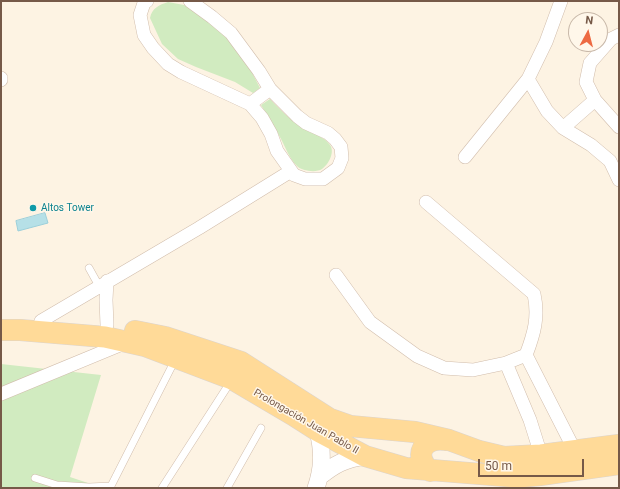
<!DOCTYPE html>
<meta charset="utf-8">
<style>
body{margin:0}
#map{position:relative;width:620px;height:489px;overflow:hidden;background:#fdf3e3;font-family:Roboto,sans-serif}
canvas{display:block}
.frame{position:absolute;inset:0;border:2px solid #765948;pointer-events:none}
.north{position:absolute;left:568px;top:12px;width:40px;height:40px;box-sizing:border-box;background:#fff7ea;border:1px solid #c8b8a9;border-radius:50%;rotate:7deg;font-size:11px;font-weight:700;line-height:16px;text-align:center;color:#765948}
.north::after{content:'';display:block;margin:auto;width:14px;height:18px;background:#ed6a42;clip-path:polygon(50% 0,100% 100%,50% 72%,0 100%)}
.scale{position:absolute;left:478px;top:459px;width:106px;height:18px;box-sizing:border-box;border:2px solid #765948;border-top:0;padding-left:5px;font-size:12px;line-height:14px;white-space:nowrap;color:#765948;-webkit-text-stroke:3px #fff7ea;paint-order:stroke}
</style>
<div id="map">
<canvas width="620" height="489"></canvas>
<div class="frame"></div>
<div class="north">N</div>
<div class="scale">50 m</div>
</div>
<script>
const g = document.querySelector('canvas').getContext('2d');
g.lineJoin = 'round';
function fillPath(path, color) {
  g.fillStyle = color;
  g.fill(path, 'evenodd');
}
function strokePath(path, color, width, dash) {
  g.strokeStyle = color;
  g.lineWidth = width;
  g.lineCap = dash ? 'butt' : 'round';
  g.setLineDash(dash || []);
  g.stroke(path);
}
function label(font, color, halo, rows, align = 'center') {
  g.font = font + ' Roboto,sans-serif';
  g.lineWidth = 3;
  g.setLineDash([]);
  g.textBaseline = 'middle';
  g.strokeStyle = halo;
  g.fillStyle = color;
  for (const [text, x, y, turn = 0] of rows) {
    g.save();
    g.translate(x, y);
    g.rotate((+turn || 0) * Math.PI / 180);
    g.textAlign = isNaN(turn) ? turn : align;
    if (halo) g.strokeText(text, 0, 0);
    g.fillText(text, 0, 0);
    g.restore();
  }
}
const green = new Path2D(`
 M 168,2 L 184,5 L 202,16 L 219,29 L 245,59 L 260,88 L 253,93 L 235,82 L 196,67 L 178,59 L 162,44 L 150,18 C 152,8 159,5 168,2 Z
 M 270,99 C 283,113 295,125 313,133 C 319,136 326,139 330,145 C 335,152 329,164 322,169 C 316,173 302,171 297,166 C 289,158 286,148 281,139 C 275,128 268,116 261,105 Z
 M 1,364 L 101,375 L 70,477 L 91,484 L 98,488 L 1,488 Z`);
const water = new Path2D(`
 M 45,213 L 48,223 L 18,231 L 16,221 Z`);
const service = new Path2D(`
 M 89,268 L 99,286
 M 35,478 L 57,485 L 89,487 L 111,486 L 175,360
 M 162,488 L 231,381
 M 227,488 L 261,428`);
const minor = new Path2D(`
 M 147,1 L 144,3 L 140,15 L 144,35 L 153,48 L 168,64 L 181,72 L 250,104 L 262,118 L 271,134 L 277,151 L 294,175 L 305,179 L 323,179 L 338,168 L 342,158 L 341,147 L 335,139 L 328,133 L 306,123 L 297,116 L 270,89 L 259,71 L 231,33 L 212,17 L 190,1
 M 619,35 L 611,39 L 590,63 L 586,82 L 595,100 L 619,127
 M 1,78 L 1,80
 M 528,79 L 547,111 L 563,128 L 591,145 L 610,161 L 619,180
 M 250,104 L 270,89
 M 563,128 L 595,100
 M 465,157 L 528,79 L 546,42 L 561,1
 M 426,202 L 534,294 C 539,317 534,334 526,355 L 575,451
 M 336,275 L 370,322 L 417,356 L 444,368 L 473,370 L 506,363 L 526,355
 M 41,321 L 199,228 L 291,171
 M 107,325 L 106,300 L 107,281
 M 506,363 L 530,420 L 541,455
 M 1,394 L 127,342`);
const tertiary = new Path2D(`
 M 319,477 C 335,464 345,459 365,456
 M 316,488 C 323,468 323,451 318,431`);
const primary = new Path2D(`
 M 1,330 L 20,330 L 105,337 L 145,346 L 232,379 L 293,415 L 318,431 L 365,456 L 406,468 L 518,477 L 540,475 L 619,464
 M 135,331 L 165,337 L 241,362 L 330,419 L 350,426 L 415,432 L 449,440 L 479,451 L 504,457 L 541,455 L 619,445
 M 430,471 C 412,455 424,436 446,440`);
const markers = [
 [33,208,4,"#0f9aa8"]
];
const cultureNames = [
 ["Altos Tower",41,208]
];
const streetNames = [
 ["Prolongación Juan Pablo II",306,422,30]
];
fillPath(green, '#d1ebc0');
fillPath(water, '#b6e0e7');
strokePath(water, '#9ccfda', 1);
strokePath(service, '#d1bdac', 8);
strokePath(minor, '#d1bdac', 14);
strokePath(tertiary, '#d1bdac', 18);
strokePath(primary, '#dbd4cf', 22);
strokePath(service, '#fff', 7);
strokePath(minor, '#fff', 13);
strokePath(tertiary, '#fff', 17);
strokePath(primary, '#ffda98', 21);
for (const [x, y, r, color] of markers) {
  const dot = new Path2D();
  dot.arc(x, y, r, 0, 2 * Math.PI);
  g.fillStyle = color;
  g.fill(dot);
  strokePath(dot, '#fff7ea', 1.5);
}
label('10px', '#0d838f', '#fff7ea', cultureNames, 'left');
label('10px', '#765948', '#fff7ea', streetNames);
</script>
